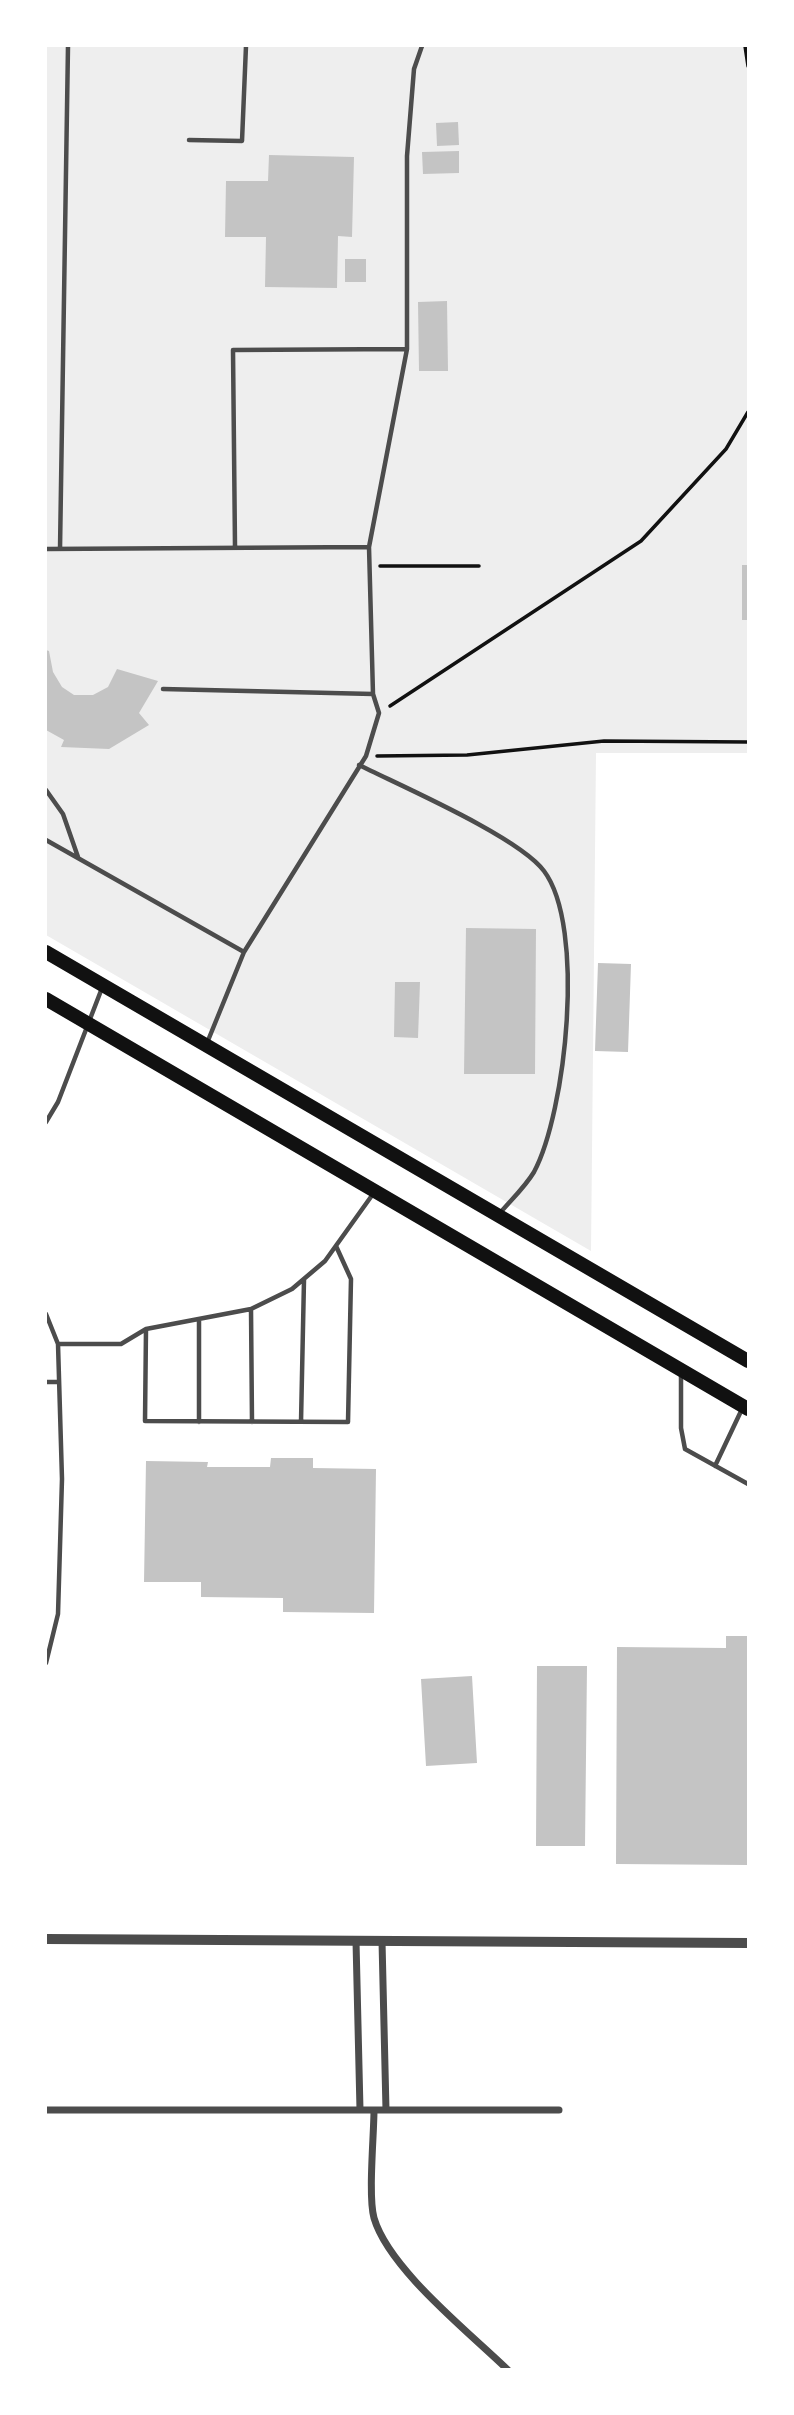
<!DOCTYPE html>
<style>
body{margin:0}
#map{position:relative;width:794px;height:2415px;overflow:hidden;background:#fff;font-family:"Fira Sans Condensed",sans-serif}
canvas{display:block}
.frame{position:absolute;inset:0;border:47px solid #fff;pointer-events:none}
</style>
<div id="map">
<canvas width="794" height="2415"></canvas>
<div class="frame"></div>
</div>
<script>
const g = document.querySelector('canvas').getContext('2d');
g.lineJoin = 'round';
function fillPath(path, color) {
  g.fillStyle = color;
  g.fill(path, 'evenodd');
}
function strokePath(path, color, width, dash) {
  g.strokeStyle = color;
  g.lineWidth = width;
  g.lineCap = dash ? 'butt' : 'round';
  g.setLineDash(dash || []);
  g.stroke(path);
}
const green = new Path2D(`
 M 46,46 L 748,46 L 748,753 L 596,753 L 591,1251 L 46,935 Z`);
const building = new Path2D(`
 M 458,122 L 459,145 L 437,146 L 436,123 Z
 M 459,151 L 459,173 L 423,174 L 422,152 Z
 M 269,155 L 354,157 L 352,237 L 338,236 L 337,288 L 265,287 L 266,237 L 225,237 L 226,181 L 268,181 Z
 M 345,259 L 366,259 L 366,282 L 345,282 Z
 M 447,301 L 448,371 L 419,371 L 418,302 Z
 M 742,565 L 748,565 L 748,620 L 742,620 Z
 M 46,650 L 49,651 L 53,672 L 62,687 L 74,695 L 93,695 L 108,687 L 117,669 L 158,681 L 139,713 L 149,725 L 109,749 L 61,747 L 64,740 L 46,730 Z
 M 466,928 L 536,929 L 535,1074 L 464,1074 Z
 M 598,963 L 631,964 L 628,1052 L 595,1051 Z
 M 395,982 L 420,982 L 418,1038 L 394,1037 Z
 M 271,1458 L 313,1458 L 313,1468 L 376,1469 L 374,1613 L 283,1612 L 283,1598 L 201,1597 L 201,1582 L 144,1582 L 146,1461 L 208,1462 L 207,1467 L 270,1467 Z
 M 726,1636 L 748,1636 L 748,1865 L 616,1864 L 617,1647 L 726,1648 Z
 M 537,1666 L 587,1666 L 585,1846 L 536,1846 Z
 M 472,1676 L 477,1763 L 426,1766 L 421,1679 Z`);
const path = new Path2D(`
 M 745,46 L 748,66
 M 380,566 L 479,566
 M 390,706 L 641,541 L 726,449 L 748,412
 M 377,756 L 467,755 L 604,741 L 748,742`);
const service = new Path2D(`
 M 189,140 L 242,141 L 246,46
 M 235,547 L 233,350 L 407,349
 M 46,549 L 369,547
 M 60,549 L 68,46
 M 163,689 L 373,694
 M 359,765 C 401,786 519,837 544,871 C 586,927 566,1112 534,1172 C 525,1187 511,1200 500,1213
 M 46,790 L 63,814 L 78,857
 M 46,840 L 244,952
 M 207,1043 L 244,952 L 366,756 L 379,713 L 373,694 L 369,547 L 407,349 L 407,156 L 414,69 L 422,46
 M 46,1122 L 58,1102 L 102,988
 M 251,1309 L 252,1422
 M 46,1314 L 58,1344 L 62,1479 L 58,1614 L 46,1663
 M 146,1329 L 145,1421 L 348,1422 L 351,1279 L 336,1246
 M 58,1344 L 121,1344 L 146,1329 L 251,1309 L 292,1289 L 325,1261 L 373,1194
 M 681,1372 L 681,1428 L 685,1449 L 748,1484
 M 46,1382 L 59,1382
 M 199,1422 L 199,1320
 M 301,1422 L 304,1280
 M 715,1466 L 742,1409`);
const minor = new Path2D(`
 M 356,1941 L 360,2110
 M 382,1941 L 386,2110
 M 46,2110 L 559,2110
 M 374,2110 C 374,2135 368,2196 374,2218 C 389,2269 469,2332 508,2370`);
const tertiary = new Path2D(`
 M 46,1939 L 748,1943`);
const primary = new Path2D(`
 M 46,952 L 748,1361
 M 46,999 L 748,1409`);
fillPath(green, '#eee');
fillPath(building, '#c4c4c4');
strokePath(path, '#111', 3.5);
strokePath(service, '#4c4c4c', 4.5);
strokePath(minor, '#4c4c4c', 7);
strokePath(tertiary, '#4c4c4c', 10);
strokePath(primary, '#111', 14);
</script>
